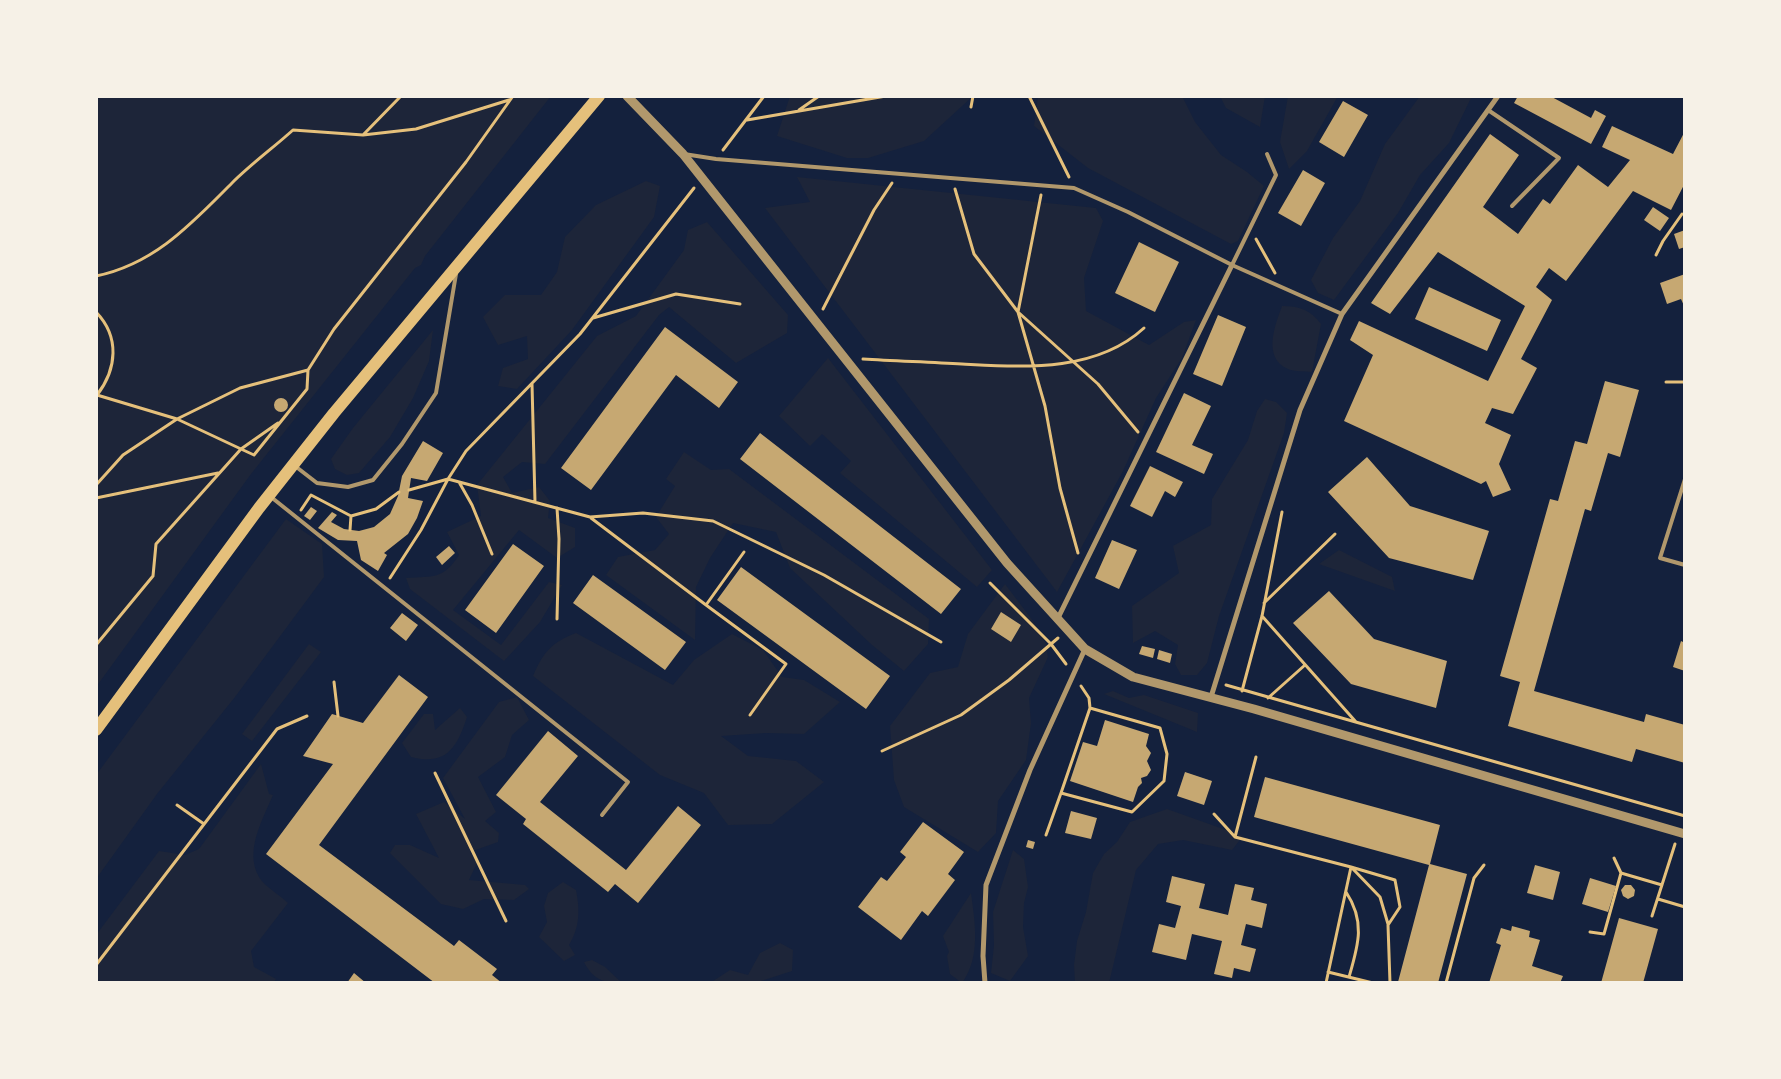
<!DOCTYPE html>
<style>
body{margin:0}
#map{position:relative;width:1781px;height:1079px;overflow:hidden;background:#14213d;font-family:"Libre Baskerville",serif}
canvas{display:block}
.frame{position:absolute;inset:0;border:98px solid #f6f1e7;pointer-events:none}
</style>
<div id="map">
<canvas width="1781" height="1079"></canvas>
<div class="frame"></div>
</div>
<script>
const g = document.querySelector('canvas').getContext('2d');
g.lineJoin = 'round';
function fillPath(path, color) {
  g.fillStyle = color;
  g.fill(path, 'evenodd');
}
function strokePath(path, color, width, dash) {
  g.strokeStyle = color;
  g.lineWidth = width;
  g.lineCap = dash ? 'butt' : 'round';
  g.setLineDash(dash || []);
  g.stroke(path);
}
const green = new Path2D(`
 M 96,96 L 551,96 L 425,256 L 421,265 L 415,268 L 251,474 L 96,687 Z
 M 790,96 L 973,96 L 924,141 L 868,158 L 847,158 L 777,136 Z
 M 1038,96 L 1182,96 L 1195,122 L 1221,155 L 1247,172 L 1264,186 L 1238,241 L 1231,244 L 1088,168 L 1034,126 Z
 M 1220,96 L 1265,96 L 1260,127 L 1226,108 Z
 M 1288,96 L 1338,96 L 1307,151 L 1289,169 L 1280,142 Z
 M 1420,96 L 1472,96 L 1449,143 L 1420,175 L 1398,213 L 1334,300 L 1318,293 L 1311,280 L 1333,238 L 1360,201 L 1385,144 Z
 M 797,177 L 1096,208 L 1103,221 L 1084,278 L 1086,311 L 1149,345 L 1184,322 L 1196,320 L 1182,358 L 1156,398 L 1123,471 L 1057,592 L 765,208 L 810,202 Z
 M 646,181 L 660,186 L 654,217 L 572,330 L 517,389 L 498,386 L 503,368 L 528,359 L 527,336 L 498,345 L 483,317 L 505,295 L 541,295 L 557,272 L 565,237 L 596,205 Z
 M 707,222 L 788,315 L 787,333 L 736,363 L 669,307 L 659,315 L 545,464 L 522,462 L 503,477 L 512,493 L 539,487 L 550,501 L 548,518 L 575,528 L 575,547 L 557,558 L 519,530 L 453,610 L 501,645 L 549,582 L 562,585 L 540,622 L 504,661 L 410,589 L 406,578 C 433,576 443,580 459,555 L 447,532 L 481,516 L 477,485 L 597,336 L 636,316 L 684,250 L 688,230 Z
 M 1282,306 C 1299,306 1311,310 1321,324 L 1312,372 C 1305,371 1295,372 1288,369 C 1262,358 1275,325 1282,306 Z
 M 433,330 L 429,361 L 413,398 L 390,437 L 359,473 L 347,475 L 335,469 L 331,459 L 353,428 Z
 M 828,358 L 992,570 L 977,587 L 840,473 L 851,461 L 822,434 L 810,446 L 779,416 Z
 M 1265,399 L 1276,402 L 1287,413 L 1284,433 L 1219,616 L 1207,663 L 1197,675 L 1181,675 L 1175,664 L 1178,645 L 1155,631 L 1133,643 L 1132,606 L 1179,573 L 1173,546 L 1211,525 L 1212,499 L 1248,440 L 1257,411 Z
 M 684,452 L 711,470 L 729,469 L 929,619 L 928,644 L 904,671 L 872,645 L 790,568 L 776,532 L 733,523 L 710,558 L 696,587 L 695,640 L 606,575 L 618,557 L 655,550 L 669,534 L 656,517 L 675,486 L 666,479 Z
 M 286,519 L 322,544 L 324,577 L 235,697 L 157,794 L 96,879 L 96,775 Z
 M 1339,550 L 1392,577 L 1395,591 L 1319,564 Z
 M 1005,584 L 1033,621 L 1046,644 L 1048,657 L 1029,698 L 1031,723 L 1026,760 L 998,801 L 996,833 L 978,852 L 904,807 L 894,780 L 890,726 L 930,673 L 958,667 L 968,634 ZM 1001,613 L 1021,625 L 1011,641 L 991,629 Z
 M 576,633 L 673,685 L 694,660 L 732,634 L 763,650 L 782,677 L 804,680 L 840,702 L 804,734 L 766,733 L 721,736 L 748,756 L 796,761 L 824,782 L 772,824 L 728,825 L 704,793 L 660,775 L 533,676 C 543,652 552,642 576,633 Z
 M 309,644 L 321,652 L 252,741 L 242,734 Z
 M 1113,691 L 1129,698 L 1144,695 L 1198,713 L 1197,732 L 1104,694 Z
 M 517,697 L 529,720 L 512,735 L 505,757 L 478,777 L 496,812 L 485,821 L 499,833 L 498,842 L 470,852 L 477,863 L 469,880 L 525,885 L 529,889 L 514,900 L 484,899 L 463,909 L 441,904 L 390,853 L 395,845 L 410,845 L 439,858 L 416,814 L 444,802 L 465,819 L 443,778 L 499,702 Z
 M 460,708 L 467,717 C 457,748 446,766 411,757 L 402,743 L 424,714 L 433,714 L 435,730 Z
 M 261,764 L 269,794 L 273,795 C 263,819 244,851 259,877 C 265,887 280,895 288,903 L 251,951 L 254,967 L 276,979 L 273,983 L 96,983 L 96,935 L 159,851 L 185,855 L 199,849 Z
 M 1167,809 L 1243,836 L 1232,850 L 1183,840 L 1158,844 L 1136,870 L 1109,983 L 1075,983 L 1074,965 L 1077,941 L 1086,912 L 1093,873 L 1104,854 L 1117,842 L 1130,822 Z
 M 1013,850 L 1024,859 L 1028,887 L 1024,903 L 1023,927 L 1028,956 L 1010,981 L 991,973 L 994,945 L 993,912 Z
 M 563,882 L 576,890 C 580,910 580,927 569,945 L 575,955 L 564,961 L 539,937 L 547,922 L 544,906 L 548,893 Z
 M 971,893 C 975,923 981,957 962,983 L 950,974 L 947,956 L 949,952 L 943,936 Z
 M 780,943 L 793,950 L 792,971 L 755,983 L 710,983 L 730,970 L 748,975 L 760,953 Z
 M 592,960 L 605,967 L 622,983 C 604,983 593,980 584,962 Z`);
const building = new Path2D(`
 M 1518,96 L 1550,96 L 1591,118 L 1595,110 L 1606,116 L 1591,144 L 1514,103 Z
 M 1343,101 L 1368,115 L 1344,157 L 1319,142 Z
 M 1612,126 L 1673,154 L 1685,131 L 1685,183 L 1671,210 L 1633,191 L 1566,281 L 1549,268 L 1536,287 L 1552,300 L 1521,359 L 1537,368 L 1513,414 L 1492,408 L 1485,423 L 1511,435 L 1499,464 L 1511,490 L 1493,497 L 1486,481 L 1481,484 L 1344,421 L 1373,355 L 1350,340 L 1359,321 L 1488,381 L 1525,306 L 1438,252 L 1390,314 L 1371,303 L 1490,134 L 1519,155 L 1483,207 L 1518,234 L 1543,199 L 1550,204 L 1578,165 L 1608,187 L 1630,160 L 1602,147 Z
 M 1303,170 L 1325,183 L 1301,226 L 1278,213 Z
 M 1653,207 L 1669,218 L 1660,231 L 1644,220 Z
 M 1685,230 L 1685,247 L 1679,249 L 1674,234 Z
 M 1139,242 L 1179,262 L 1155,312 L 1115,293 Z
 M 1685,274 L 1685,308 L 1681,299 L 1667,304 L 1660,283 Z
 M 1429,287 L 1501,320 L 1487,351 L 1415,319 Z
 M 1218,315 L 1246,327 L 1222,386 L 1193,374 Z
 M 665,327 L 738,382 L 719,408 L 676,375 L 591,490 L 561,468 Z
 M 1605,381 L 1639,390 L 1620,457 L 1608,453 L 1591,511 L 1585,509 L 1534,691 L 1644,722 L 1646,714 L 1685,725 L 1685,763 L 1636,749 L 1632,762 L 1508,726 L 1520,682 L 1500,676 L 1550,499 L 1558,501 L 1575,441 L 1587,444 Z
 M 1184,393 L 1211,406 L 1192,445 L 1213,454 L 1204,474 L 1156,452 Z
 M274 405a7 7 0 1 1 14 0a7 7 0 1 1-14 0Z
 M 760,433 L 961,589 L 941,614 L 740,459 Z
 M 423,441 L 443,453 L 427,481 L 411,478 L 408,498 L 423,501 L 417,518 L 408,534 L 384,553 L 387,555 L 378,571 L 361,560 L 357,541 L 338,540 L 318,528 L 332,512 L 337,515 L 331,522 L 344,529 L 359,531 L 374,527 L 390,514 L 398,496 L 402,476 Z
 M 1367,457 L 1410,506 L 1489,531 L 1473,580 L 1389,558 L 1328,492 Z
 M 1150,466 L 1183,482 L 1175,497 L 1165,491 L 1152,517 L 1130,506 Z
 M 311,507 L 317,511 L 310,520 L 304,516 Z
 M 1112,540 L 1137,550 L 1119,589 L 1095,578 Z
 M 513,544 L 544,566 L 496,633 L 465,610 Z
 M 449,546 L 455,553 L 442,565 L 436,557 Z
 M 741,567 L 890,676 L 866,709 L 717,600 Z
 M 593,575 L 686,642 L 665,670 L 573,603 Z
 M 1329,591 L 1374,639 L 1447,661 L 1436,708 L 1351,684 L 1293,623 Z
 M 1001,612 L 1021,625 L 1011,642 L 991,629 Z
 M 402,613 L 418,625 L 406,641 L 390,628 Z
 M 1681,641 L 1685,643 L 1685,671 L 1673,667 Z
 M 1142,646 L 1155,649 L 1153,658 L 1139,654 Z
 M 1159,650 L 1172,654 L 1170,663 L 1157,659 Z
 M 399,675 L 428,697 L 319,845 L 454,946 L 459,940 L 497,969 L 492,975 L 502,983 L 435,983 L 266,854 L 333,764 L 303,756 L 332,714 L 363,723 Z
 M 1105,720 L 1149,734 L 1146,746 L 1151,753 L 1147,761 L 1151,770 L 1147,776 L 1141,778 L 1142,783 L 1138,787 L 1133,802 L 1070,781 L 1083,742 L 1097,746 Z
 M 548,731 L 578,756 L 540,802 L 626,870 L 678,806 L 701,825 L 638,903 L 615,884 L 608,892 L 523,824 L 526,819 L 496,795 Z
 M 1185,772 L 1212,781 L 1204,805 L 1177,796 Z
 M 1265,777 L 1440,825 L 1430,864 L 1467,874 L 1438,983 L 1398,982 L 1429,865 L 1254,817 Z
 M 1071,811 L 1097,818 L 1091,839 L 1065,833 Z
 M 923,822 L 964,852 L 948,874 L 955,880 L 928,916 L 922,911 L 901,940 L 858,907 L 881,877 L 887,881 L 906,857 L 900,852 Z
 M 1028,840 L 1035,842 L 1033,849 L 1026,847 Z
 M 1535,865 L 1560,872 L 1553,900 L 1527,893 Z
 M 1172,876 L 1205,884 L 1199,908 L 1228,915 L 1235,884 L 1254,888 L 1251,900 L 1267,904 L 1262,928 L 1246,924 L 1241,945 L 1256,949 L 1250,972 L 1234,968 L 1232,978 L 1214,974 L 1222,941 L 1192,934 L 1186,960 L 1152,952 L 1159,924 L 1175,928 L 1181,906 L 1166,902 Z
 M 1590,878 L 1616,886 L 1608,912 L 1582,904 Z
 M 1625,885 L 1631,885 L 1635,890 L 1634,896 L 1628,899 L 1623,896 L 1621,890 Z
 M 1619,918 L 1658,929 L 1643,983 L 1601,983 Z
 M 1512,926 L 1530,931 L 1529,937 L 1540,940 L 1532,966 L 1563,976 L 1560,983 L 1489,983 L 1501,945 L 1496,943 L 1501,928 L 1511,931 Z
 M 354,973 L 366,983 L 347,983 Z`);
const path = new Path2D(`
 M 1029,96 L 1069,177
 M 971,107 L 973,96
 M 799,110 L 819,96
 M 747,120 L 886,96
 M 363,135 L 401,96
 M 723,150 L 764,96
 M 955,189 L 974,254 L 1018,312 L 1045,406 L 1060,488 L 1078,553
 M 1041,195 L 1018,312 L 1098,384 L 1138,432
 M 1256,239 L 1275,273
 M 1656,255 L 1663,241 L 1682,214
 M 96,276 C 155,264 192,223 232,183 C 251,164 273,148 293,130 L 363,135 L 416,129 L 509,100
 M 823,309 L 874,210 L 892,183
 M 96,312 C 120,337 117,369 97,395
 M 593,318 L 676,294 L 740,304
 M 863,359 C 896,361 929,362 962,364 C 1023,367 1095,373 1144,328
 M 1666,382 L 1685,382
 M 532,384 L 535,502
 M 97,395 L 177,419 L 241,449 L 278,423
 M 459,482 L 472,505 L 492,554
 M 96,485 L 123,455 L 177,419 L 240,388 L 308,370
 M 409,490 L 448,479 L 590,517 L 643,513 L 713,521 L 824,575 L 941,642
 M 96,498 L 218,473
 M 557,508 L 559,539 L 557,619
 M 301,510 L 311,495 L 351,516 L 376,509 L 399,492
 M 591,518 L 706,605
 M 350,530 L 351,516
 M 744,552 L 706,605 L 786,664 L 750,715
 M 390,578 L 421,530 L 448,479 L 466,451 L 580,334 L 694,188
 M 990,583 L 1051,644 L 1066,664
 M 1264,603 L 1335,534
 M 1262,616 L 1356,722
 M 96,645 L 153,576 L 156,544 L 241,449 L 254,455 L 307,389 L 308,370 L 334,329 L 466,162 L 513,96
 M 334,682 L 338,716
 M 1226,685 L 1685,816
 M 1081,686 L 1089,698 L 1090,708 L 1061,793 L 1132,812 L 1164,781 L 1167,754 L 1160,728 L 1090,708
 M 1242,691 L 1262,616 L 1282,512
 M 1268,698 L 1305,665
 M 882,751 L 961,715 L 1009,680 L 1058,638
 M 435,773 L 506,921
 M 177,805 L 204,824
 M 1214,814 L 1235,837 L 1351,867 L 1326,983
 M 1046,835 L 1061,793
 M 1235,837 L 1256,757
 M 1614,858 L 1621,873 L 1662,885
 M 1351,867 L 1395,880 L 1400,907 L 1388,925 L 1390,983
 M 1352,868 L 1380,897 L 1388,924
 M 1346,892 C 1366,922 1358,946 1349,977
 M 1658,899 L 1685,907
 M 1652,916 L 1675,844
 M 1590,932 L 1604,934 L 1621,873
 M 96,965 L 277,729 L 307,716
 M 1328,972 L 1373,983
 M 1446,983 L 1474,878 L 1484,865`);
const service = new Path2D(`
 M 1488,110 L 1559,158 L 1512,206
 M 684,154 L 716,159 L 1074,188 L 1128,212 L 1232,265 L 1342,314
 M 1232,265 L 1276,175 L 1267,154
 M 295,466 L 317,483 L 348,487 L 373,480 L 402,444 L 436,393 L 456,274
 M 1685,479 L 1660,558 L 1685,565
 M 271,497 L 628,782 L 602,815`);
const minor = new Path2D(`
 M 1058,618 L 1232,265
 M 1211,697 L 1300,410 L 1342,314 L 1498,96
 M 985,983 L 983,956 L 986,885 L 1030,770 L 1085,649`);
const tertiary = new Path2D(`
 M 627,96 L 683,154 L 1007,563 L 1085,649 L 1133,677 L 1254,709 L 1685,834`);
const primary = new Path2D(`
 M 96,730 L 259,508 L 334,413 L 599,96`);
fillPath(green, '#1d2539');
fillPath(building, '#c6a872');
strokePath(path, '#e5c07b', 3);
strokePath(service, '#b1986c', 4);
strokePath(minor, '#b1986c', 5);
strokePath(tertiary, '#b1986c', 9);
strokePath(primary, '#e5c07b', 12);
</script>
